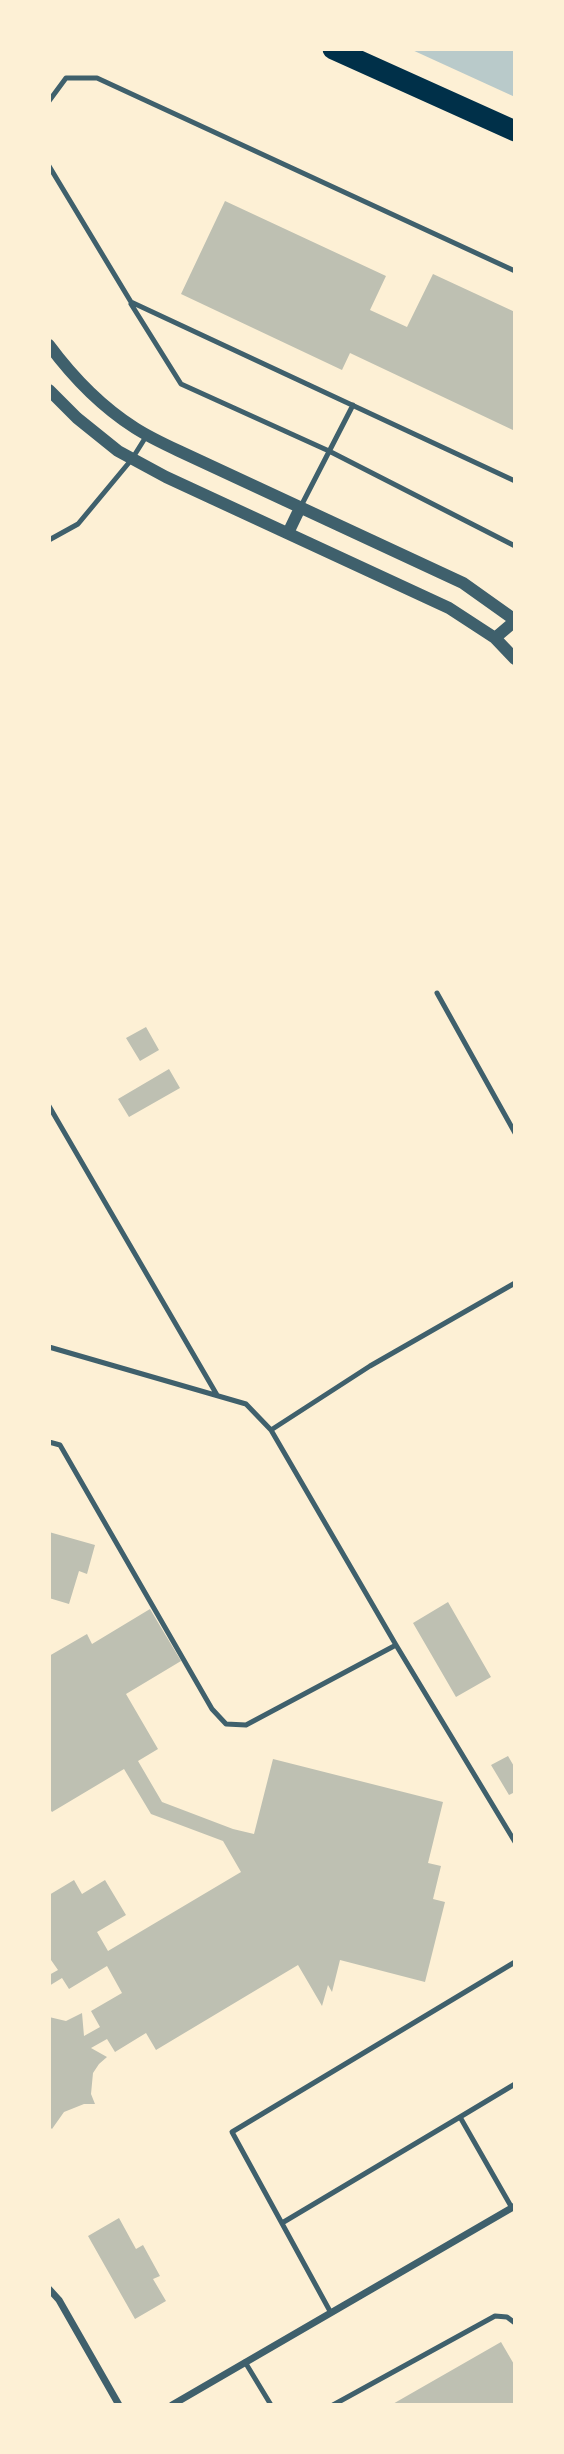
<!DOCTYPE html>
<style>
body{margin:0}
#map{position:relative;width:564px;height:2454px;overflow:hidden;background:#fdf0d5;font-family:"Public Sans",sans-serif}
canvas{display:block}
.frame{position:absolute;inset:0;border:51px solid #fdf0d5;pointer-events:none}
</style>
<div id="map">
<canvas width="564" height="2454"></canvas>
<div class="frame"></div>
</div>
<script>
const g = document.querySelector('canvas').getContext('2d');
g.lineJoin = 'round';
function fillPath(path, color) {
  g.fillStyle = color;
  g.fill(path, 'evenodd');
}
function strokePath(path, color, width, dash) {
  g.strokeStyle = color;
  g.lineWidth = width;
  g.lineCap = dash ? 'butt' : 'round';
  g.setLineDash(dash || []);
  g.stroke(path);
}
const green = new Path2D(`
 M 410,49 L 515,49 L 515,97 Z`);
const building = new Path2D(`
 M 225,201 L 386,276 L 370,310 L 407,327 L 433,274 L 515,312 L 515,431 L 350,353 L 342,370 L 181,294 Z
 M 146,1027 L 159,1050 L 140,1061 L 126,1038 Z
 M 169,1069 L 180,1088 L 129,1117 L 118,1099 Z
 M 49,1532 L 95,1545 L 87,1574 L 79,1571 L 69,1604 L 49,1598 Z
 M 448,1602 L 491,1677 L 456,1697 L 413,1623 Z
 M 150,1609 L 181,1661 L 126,1694 L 158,1749 L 138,1761 L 162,1802 L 233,1829 L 254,1834 L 273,1759 L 443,1802 L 428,1863 L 441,1866 L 433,1899 L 445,1902 L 425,1982 L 340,1960 L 332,1992 L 328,1985 L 322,2006 L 298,1965 L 156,2050 L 146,2033 L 115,2052 L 107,2039 L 91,2048 L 107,2057 L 99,2064 L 93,2073 L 91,2094 L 95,2104 L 84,2104 L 64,2112 L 52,2129 L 49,2126 L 49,2017 L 66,2021 L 82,2013 L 84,2036 L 100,2027 L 91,2011 L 122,1993 L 107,1966 L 69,1989 L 62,1978 L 49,1986 L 49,1975 L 58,1970 L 51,1960 L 49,1961 L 49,1895 L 74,1880 L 82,1894 L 105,1880 L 126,1915 L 97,1932 L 108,1951 L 241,1872 L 223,1841 L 151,1814 L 124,1769 L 52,1812 L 49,1808 L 49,1656 L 87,1634 L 92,1644 Z
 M 508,1756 L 515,1768 L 515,1792 L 509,1795 L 491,1765 Z
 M 119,2218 L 136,2249 L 143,2245 L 160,2276 L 153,2279 L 166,2301 L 135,2319 L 88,2236 Z
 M 501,2342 L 515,2366 L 515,2405 L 391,2405 Z`);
const service = new Path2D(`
 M 49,101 L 66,78 L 97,78 L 515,271
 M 49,166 L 131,302 L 515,481
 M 131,304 L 181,384 L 329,451 L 515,546
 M 300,508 L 353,405
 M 49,540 L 78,524 L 132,459 L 147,435
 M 437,993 L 515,1133
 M 49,1106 L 217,1395
 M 49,1347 L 246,1404 L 271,1430 L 396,1645 L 515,1842
 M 271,1430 L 370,1366 L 515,1283
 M 49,1442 L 60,1445 L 212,1709 L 226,1724 L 246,1725 L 396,1645
 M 512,2208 L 460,2117 L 515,2084
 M 282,2223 L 460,2117
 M 331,2313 L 232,2132 L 515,1962
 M 245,2362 L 271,2405
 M 333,2405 L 495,2316 L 507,2317 L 515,2323`);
const minor = new Path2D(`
 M 49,2289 L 59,2300 L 119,2405
 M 172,2405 L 515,2206`);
const tertiary = new Path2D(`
 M 49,345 C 72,376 102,407 135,428 C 149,437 164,444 179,451 L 463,583 L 515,620
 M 49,390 L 77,418 L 118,451 L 166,477 L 449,608 L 495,638 L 515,659
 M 288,533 L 300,508
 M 495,638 L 515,621`);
const motorway = new Path2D(`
 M 333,49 L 515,131`);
fillPath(green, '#b9caca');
fillPath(building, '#bec0b2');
strokePath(service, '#3f606c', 5);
strokePath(minor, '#3f606c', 7);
strokePath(tertiary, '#3f606c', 12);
strokePath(motorway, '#003049', 21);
</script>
